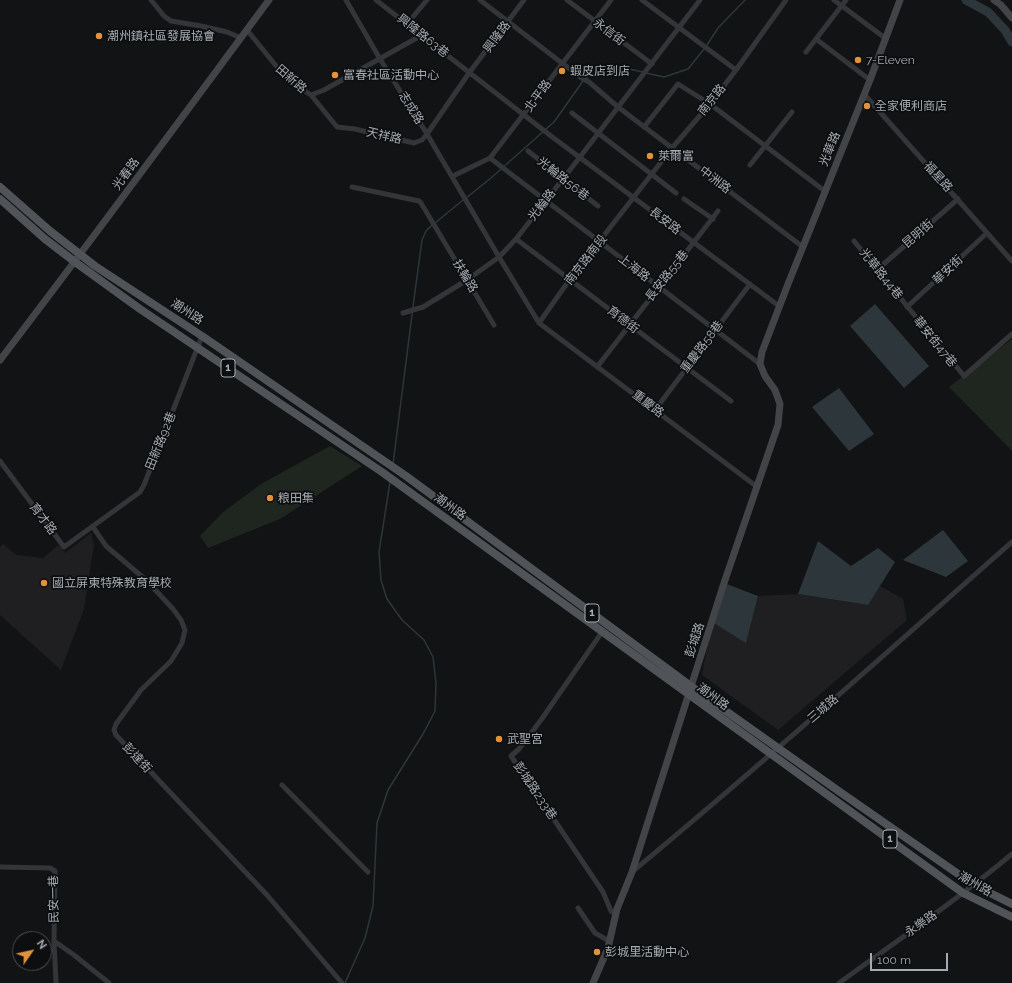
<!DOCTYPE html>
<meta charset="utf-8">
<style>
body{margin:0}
#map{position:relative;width:1012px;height:983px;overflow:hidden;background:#121314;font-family:Raleway,sans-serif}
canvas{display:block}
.north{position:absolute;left:12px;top:931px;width:40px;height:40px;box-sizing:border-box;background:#0d0e0f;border:1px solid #4a4d51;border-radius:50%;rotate:56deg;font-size:11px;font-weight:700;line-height:16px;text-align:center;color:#a5abb3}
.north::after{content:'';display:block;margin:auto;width:14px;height:18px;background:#e1923d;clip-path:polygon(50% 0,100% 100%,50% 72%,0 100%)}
.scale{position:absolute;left:870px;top:953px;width:78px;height:18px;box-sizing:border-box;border:2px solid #a5abb3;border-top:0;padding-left:5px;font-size:12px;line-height:14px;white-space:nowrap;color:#a5abb3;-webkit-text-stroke:3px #0d0e0f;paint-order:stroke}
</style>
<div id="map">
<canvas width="1012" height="983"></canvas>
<div class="north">N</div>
<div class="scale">100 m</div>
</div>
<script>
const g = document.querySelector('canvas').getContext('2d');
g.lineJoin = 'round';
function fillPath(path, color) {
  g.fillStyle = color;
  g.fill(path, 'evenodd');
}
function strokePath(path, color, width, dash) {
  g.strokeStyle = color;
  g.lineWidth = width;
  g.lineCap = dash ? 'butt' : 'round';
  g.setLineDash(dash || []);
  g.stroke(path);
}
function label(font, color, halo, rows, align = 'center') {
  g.font = font + ' Raleway,"Noto Sans TC",sans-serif';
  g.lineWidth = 3.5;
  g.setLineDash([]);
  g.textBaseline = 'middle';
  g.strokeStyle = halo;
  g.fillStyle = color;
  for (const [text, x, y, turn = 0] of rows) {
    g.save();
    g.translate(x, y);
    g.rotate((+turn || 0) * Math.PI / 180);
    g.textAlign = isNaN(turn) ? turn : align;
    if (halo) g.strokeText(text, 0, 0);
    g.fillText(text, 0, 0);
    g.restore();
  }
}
const built = new Path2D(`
 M 91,533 L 94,544 L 84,609 L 61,670 L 0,615 L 0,547 L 3,544 L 16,555 L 43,558 L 59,545 L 65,553 Z
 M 880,586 L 903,599 L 907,620 L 778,730 L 702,675 L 712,622 L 746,642 L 758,596 L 798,594 L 867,605 Z`);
const green = new Path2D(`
 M 1012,339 L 1012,451 L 949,387 Z
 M 330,446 L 362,466 L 280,519 L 208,548 L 200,536 L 223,512 L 261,484 Z`);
const water = new Path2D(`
 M 875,304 L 929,366 L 904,388 L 850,326 Z
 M 839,388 L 874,434 L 849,451 L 812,407 Z
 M 943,530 L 968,561 L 946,577 L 903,560 Z
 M 818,541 L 851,566 L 878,548 L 895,562 L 868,605 L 798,594 Z
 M 724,583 L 758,596 L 746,643 L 712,622 Z`);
const stream = new Path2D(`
 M 707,45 L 718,28 L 745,0
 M 646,73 L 664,77 L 688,69 L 705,48
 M 586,78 C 588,75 591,71 594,69 C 605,64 631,69 643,72
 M 466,198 L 491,178 L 554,122 L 583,81
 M 435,223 L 463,200
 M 393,464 L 414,299 L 422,240 L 426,231 L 432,225
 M 345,983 L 365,938 L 373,906 L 377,823 L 388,790 L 423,734 L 435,711 L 436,683 L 433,657 L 424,640 L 402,620 L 387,599 L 381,580 L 379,552 L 390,482`);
const river = new Path2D(`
 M 966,0 L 988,12 L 1005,30 L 1012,42`);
const street = new Path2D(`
 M 151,0 L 164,16 L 171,21 L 201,26 L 227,32 L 241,38
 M 346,0 L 380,59 L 427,134 L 499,257 L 539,323 L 756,486
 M 376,0 L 551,136 L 779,306
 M 480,0 L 580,77 L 589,82 L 618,107 L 803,247
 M 567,0 L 652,64
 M 642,0 L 736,70
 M 834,0 L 885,38
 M 407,24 L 427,0
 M 247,30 L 277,67 L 291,82 L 311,95 L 337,127 L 355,129 L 414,143 L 422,140 L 427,134 L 469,73 L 524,0
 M 816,39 L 870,80
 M 806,52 L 846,0
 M 864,94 L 1012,261
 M 311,95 L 324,90 L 422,35
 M 572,113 L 676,193
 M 644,127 L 678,84 L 710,104 L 826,192
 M 528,151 L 598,206
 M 490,158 L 760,364
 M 750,165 L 792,112
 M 453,176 L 490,158 L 611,0
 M 352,187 L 419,201 L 421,203 L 494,325
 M 684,199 L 713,219
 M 516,239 L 731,401
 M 854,241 L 964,376 L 1012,334
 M 878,269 L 958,199
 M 907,307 L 987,233
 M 403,313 L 423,307 L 467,280 L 499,257 L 516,239 L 580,157 L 700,0
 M 539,323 L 570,279 L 672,148 L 710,104 L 736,70 L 786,0
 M 597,367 L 718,211
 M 655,410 L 750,284
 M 0,461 L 64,547 L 140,492 L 144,485 L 202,336
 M 93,527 L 106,546 L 146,580 L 173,609 L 181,620 L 185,630 L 182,643 L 171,661 L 141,690 L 116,724 L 114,730 L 116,735 L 267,895 L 342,983
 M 602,632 L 541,720 L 519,749 L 511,756 L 603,892 L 611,911 L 616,914
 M 282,785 L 368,872
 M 0,867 L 50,868 L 55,871 L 54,941 L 56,983
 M 632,872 C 761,765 886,653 1012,542
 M 578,908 L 595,933 L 609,941
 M 54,941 L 74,955 L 109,983
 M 839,983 C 897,941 957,900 1012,854`);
const secondary = new Path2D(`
 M 994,0 L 1001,5 L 1012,18
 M 0,360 C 91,241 180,120 269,0
 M 593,983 L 608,948 L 617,909 L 632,872 L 724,583 L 778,425 L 780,404 L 775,390 L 765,376 L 760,364 L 762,352 L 788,284 L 870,80 L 900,0`);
const primary = new Path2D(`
 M 0,187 L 50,231 L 95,266 L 202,336 L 406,476 L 692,687 L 840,792 L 974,885 L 1012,904
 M 0,199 L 45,239 L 75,262 L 140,309 L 382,472 L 963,893 L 1012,917`);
const markers = [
 [99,36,4,"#e1923d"],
 [858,60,4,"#e1923d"],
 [562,71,4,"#e1923d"],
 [335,75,4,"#e1923d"],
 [867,106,4,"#e1923d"],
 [650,156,4,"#e1923d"],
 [270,498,4,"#e1923d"],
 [44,583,4,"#e1923d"],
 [499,739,4,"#e1923d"],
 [597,952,4,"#e1923d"]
];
const shields = [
 [228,368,14],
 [592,613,14],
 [890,839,14]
];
const shieldNames = [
 ["1",228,368],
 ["1",592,613],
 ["1",890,839]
];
const streetNames = [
 ["永信街",609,32,37],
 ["興隆路63巷",423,36,38],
 ["興隆路",497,37,-53],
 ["田新路",291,79,41],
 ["北平路",538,96,-54],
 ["南京路",712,100,-51],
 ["志成路",411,108,58],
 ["天祥路",384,136,13],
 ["光華路",830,149,-68],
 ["光春路",126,174,-54],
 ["福星路",938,177,48],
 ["光輪路56巷",563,179,38],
 ["中洲路",715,180,37],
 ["光輪路",542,205,-52],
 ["長安路",665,221,37],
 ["昆明街",918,234,-41],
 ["南京路南段",586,260,-52],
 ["上海路",634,268,38],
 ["華安街",948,270,-43],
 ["光華路44巷",881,274,51],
 ["扶輪路",465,276,59],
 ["長安路55巷",667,276,-52],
 ["潮州路",187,312,33],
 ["育德街",623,320,37],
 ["華安街47巷",935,342,51],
 ["重慶路58巷",702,347,-53],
 ["重慶路",648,404,37],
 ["田新路92巷",161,441,-68],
 ["潮州路",450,507,36],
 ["育才路",43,519,53],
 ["彭城路",695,640,-72],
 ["潮州路",713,697,36],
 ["三城路",823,709,-41],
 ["彭達街",137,758,47],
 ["彭城路233巷",535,791,56],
 ["潮州路",975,884,30],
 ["民安一巷",54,899,-91],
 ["永樂路",921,924,-35]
];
const poiNames = [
 ["潮州鎮社區發展協會",107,36],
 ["7-Eleven",866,60],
 ["蝦皮店到店",570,71],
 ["富春社區活動中心",343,75],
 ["全家便利商店",875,106],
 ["萊爾富",658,156],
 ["粮田集",278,498],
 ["國立屏東特殊教育學校",52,583],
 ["武聖宮",507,739],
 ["彭城里活動中心",605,952]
];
fillPath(built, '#1f1f21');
fillPath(green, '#1f261f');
fillPath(water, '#2d373b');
strokePath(stream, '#2d373b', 1.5);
strokePath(river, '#2d373b', 9);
strokePath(street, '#343538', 5);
strokePath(secondary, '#424448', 7);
strokePath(primary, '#505357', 8);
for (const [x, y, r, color] of markers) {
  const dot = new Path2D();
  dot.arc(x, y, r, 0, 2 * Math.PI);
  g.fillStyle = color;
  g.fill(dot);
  strokePath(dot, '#0d0e0f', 1.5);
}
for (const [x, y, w] of shields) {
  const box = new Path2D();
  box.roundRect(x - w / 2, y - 9, w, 18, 3);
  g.fillStyle = '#0d0e0f';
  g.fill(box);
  strokePath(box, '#a5abb3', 1);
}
label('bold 11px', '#a5abb3', null, shieldNames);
label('12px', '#a5abb3', '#0d0e0f', streetNames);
label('12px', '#a5abb3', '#0d0e0f', poiNames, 'left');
</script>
